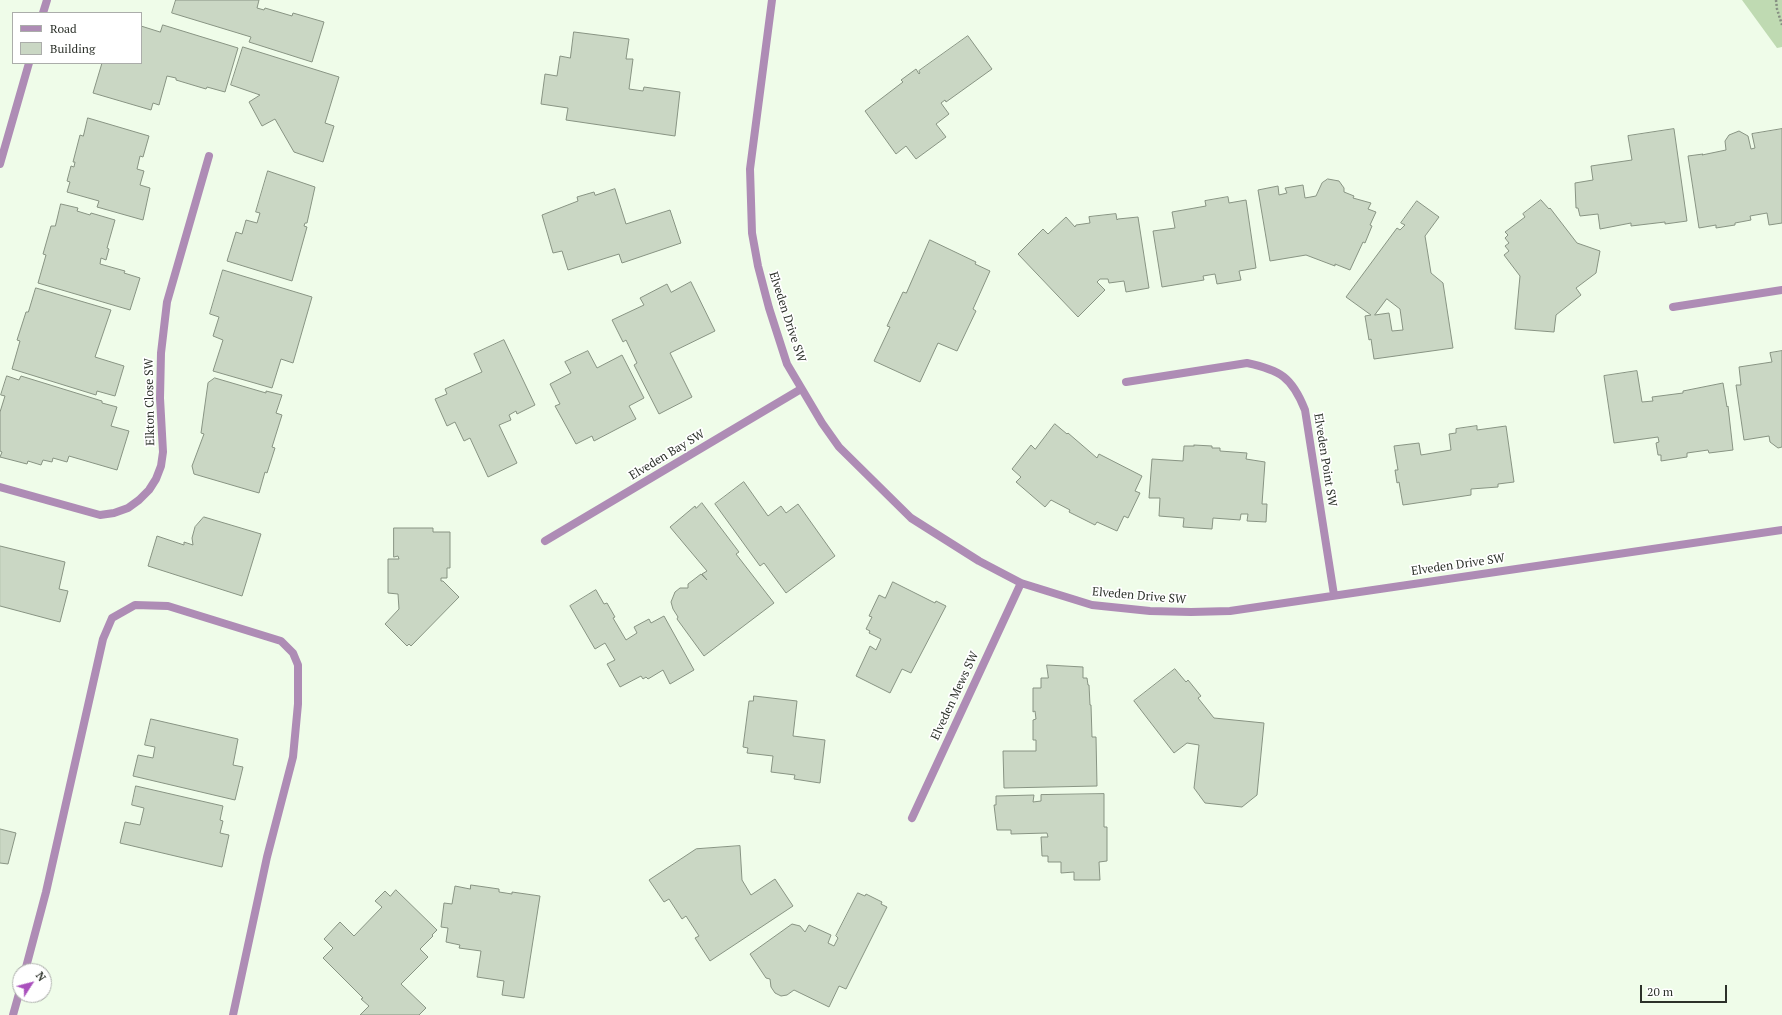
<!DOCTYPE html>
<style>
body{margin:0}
#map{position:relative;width:1782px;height:1015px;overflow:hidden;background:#effce9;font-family:"PT Serif",serif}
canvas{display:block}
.legend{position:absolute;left:12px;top:12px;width:130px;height:52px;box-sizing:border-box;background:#fff;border:1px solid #abadaa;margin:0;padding:5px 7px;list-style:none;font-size:12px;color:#2c312a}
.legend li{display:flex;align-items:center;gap:8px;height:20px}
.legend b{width:20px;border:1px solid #abadaa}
.north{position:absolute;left:12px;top:963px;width:40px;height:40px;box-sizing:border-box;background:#fff;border:1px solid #abadaa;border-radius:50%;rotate:54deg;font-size:11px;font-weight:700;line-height:16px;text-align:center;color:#2c312a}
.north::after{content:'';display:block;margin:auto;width:14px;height:18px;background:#aa51bd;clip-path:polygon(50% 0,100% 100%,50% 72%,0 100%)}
.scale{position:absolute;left:1640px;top:985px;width:87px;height:18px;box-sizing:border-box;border:2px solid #2c312a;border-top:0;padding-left:5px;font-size:12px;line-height:14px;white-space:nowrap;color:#2c312a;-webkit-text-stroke:3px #fff;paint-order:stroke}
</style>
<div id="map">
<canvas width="1782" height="1015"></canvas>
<ul class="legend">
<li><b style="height:5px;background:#ae8cb5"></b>Road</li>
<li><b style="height:11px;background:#cad7c4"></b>Building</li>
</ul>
<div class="north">N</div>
<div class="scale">20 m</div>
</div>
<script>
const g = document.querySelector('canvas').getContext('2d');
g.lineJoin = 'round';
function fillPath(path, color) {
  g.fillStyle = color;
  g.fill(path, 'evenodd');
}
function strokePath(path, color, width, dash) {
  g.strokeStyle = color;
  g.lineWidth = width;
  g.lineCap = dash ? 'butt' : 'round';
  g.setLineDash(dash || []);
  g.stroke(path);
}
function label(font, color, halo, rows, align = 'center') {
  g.font = font + ' "PT Serif",serif';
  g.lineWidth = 3.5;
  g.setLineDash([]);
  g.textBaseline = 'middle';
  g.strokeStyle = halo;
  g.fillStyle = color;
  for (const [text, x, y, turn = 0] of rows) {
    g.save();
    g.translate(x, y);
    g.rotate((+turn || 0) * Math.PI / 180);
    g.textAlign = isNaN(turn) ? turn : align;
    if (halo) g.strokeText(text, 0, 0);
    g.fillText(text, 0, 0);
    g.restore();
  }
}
const green = new Path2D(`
 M 1742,0 L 1782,0 L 1782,47 L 1777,48 Z`);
const building = new Path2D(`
 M 176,0 L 259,0 L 257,8 L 264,10 L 265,8 L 292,16 L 293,13 L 324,22 L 312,62 L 249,42 L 251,37 L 172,13 Z
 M 163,25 L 238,48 L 225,92 L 207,87 L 206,89 L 176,80 L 176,78 L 167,76 L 159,105 L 153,103 L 151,110 L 93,93 L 102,63 L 141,63 L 141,26 L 160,32 Z
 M 574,32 L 629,39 L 626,59 L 633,59 L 629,89 L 643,91 L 644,87 L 680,92 L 675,136 L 566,120 L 568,108 L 541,104 L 545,74 L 557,76 L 560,56 L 570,58 Z
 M 968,36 L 992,69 L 946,102 L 945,100 L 941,103 L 949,114 L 936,124 L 946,137 L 916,159 L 906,146 L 896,154 L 865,111 L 903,82 L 901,80 L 916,69 L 919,74 L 920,73 L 919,71 Z
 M 243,47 L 339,77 L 325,123 L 334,126 L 323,162 L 294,152 L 275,119 L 262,126 L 249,102 L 260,95 L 231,85 Z
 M 88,118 L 149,136 L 143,157 L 140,156 L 137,169 L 144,171 L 140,185 L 150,188 L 143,220 L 97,207 L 99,201 L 67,192 L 70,182 L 67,181 L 71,166 L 74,167 L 75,162 L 73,162 L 80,135 L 83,136 Z
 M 1674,129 L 1687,221 L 1665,224 L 1665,222 L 1631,226 L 1631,223 L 1600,229 L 1598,214 L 1580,216 L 1578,208 L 1576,208 L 1575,183 L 1593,180 L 1591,166 L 1632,160 L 1628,136 Z
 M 1782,129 L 1782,223 L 1769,225 L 1767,213 L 1750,216 L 1751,220 L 1735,223 L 1735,225 L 1716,228 L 1716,225 L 1699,228 L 1688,156 L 1703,154 L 1702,155 L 1726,150 L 1725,141 L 1729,135 L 1739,131 L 1748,136 L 1751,149 L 1755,148 L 1752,134 Z
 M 268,171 L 315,187 L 307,223 L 305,223 L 304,226 L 307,227 L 292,281 L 227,261 L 236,232 L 242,234 L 246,220 L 257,223 L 260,213 L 256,212 Z
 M 1328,179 L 1339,181 L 1344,188 L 1344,192 L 1354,196 L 1353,198 L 1371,203 L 1368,209 L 1376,212 L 1370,225 L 1372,226 L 1365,243 L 1363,242 L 1350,270 L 1335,264 L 1335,266 L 1306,255 L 1270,261 L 1258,190 L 1278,186 L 1279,195 L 1287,193 L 1285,188 L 1303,185 L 1305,198 L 1316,196 L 1322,183 Z
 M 615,189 L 626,224 L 670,210 L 681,243 L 622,263 L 619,254 L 568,270 L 562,251 L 553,253 L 542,215 L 578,201 L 577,197 L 594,192 L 595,195 Z
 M 1228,197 L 1229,203 L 1246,200 L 1256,268 L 1239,271 L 1241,280 L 1217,284 L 1215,274 L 1203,276 L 1204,280 L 1162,287 L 1153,231 L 1175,228 L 1172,212 L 1206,206 L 1205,201 Z
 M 1541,200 L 1549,209 L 1550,208 L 1577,243 L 1600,251 L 1596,273 L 1576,288 L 1581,295 L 1556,315 L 1554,332 L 1515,329 L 1520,276 L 1504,255 L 1509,251 L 1505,246 L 1509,243 L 1505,238 L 1508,235 L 1505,232 L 1525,217 L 1523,214 Z
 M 1417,201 L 1439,217 L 1425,236 L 1431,273 L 1443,283 L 1453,348 L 1374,359 L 1371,339 L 1369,340 L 1365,316 L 1371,315 L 1346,297 L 1397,228 L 1400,230 L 1405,225 L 1401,223 ZM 1387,299 L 1400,309 L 1403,330 L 1392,331 L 1389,313 L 1375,315 Z
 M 61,204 L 78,208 L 77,211 L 90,215 L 91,213 L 115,220 L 107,248 L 109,249 L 106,260 L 101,258 L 100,264 L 125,271 L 124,273 L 140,278 L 130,310 L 38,283 L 46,255 L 43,254 L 51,226 L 55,226 Z
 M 1116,214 L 1117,220 L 1118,219 L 1138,217 L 1149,288 L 1126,292 L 1124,281 L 1109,283 L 1108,279 L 1100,279 L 1097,282 L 1105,290 L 1078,317 L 1018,254 L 1043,229 L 1048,234 L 1066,217 L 1075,227 L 1076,225 L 1090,223 L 1089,217 Z
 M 930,240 L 976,262 L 975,264 L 990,271 L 973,309 L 976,311 L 957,351 L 938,343 L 920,382 L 874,361 L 890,327 L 887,326 L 903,292 L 906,293 Z
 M 223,270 L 312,297 L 293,363 L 281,359 L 272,388 L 213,371 L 223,340 L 213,336 L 219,317 L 210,314 Z
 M 691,282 L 715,331 L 670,353 L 692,397 L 659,414 L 634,365 L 637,363 L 626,340 L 623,342 L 612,320 L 644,305 L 640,298 L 667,284 L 671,292 Z
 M 36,288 L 111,310 L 95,357 L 124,366 L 115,396 L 97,391 L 96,395 L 12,369 L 20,341 L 17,340 L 26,312 L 28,312 Z
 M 504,340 L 535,405 L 517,414 L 516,411 L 509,415 L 511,420 L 499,425 L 517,463 L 488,477 L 470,438 L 464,441 L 455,422 L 447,426 L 435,399 L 447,394 L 445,389 L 482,372 L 474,354 Z
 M 588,351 L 597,368 L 622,355 L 644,398 L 629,406 L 636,419 L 594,441 L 592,436 L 576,444 L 555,406 L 560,404 L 550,384 L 571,373 L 565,362 Z
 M 1782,351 L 1782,447 L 1778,448 L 1770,442 L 1769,436 L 1744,440 L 1736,385 L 1741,385 L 1739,367 L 1772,362 L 1770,353 Z
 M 1637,371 L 1642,402 L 1653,401 L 1652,397 L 1683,393 L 1683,391 L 1723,383 L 1727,407 L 1728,406 L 1733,450 L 1709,453 L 1708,450 L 1687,453 L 1687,457 L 1661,461 L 1661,455 L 1658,455 L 1656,443 L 1659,442 L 1658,437 L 1614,443 L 1604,376 Z
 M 7,376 L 19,380 L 21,376 L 102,401 L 102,403 L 117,407 L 111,426 L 129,431 L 117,470 L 69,456 L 67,462 L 53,458 L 52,462 L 43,460 L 41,465 L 28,461 L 27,464 L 0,457 L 2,452 L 0,451 L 0,412 L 5,396 L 1,395 Z
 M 215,378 L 266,393 L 266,391 L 282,395 L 276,413 L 282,415 L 272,447 L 275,448 L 267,473 L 265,472 L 259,493 L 194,474 L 192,466 L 204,434 L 201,433 L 208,383 Z
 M 1055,424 L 1067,434 L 1068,433 L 1097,458 L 1099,454 L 1142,476 L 1135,491 L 1140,493 L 1128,518 L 1124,516 L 1117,531 L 1097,522 L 1095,525 L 1069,512 L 1070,510 L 1051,500 L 1045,507 L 1016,482 L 1021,477 L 1012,469 L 1031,445 L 1035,449 Z
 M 1477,426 L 1477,430 L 1506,426 L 1514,482 L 1498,484 L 1498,487 L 1471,489 L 1471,495 L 1403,505 L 1399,482 L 1397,483 L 1395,470 L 1398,470 L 1394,446 L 1419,443 L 1421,455 L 1451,450 L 1449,434 L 1456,433 L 1456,429 Z
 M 1194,445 L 1212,446 L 1212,448 L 1220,448 L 1220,451 L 1247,453 L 1246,459 L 1265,462 L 1262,504 L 1267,504 L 1266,522 L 1247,521 L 1248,514 L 1241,514 L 1240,520 L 1213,518 L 1212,529 L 1183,527 L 1184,518 L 1159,516 L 1160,498 L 1149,498 L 1152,459 L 1183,461 L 1184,446 L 1194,446 Z
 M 744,482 L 768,516 L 781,506 L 786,513 L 798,504 L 835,556 L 786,593 L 764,563 L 760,566 L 715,504 Z
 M 702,503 L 739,552 L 736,554 L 774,603 L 704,656 L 677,619 L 678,617 L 673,609 L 671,602 L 675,592 L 680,588 L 688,588 L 688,584 L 701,574 L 707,580 L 702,574 L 707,571 L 670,527 L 695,506 L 696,508 Z
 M 204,517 L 261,534 L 242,596 L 148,566 L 157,536 L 184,545 L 184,542 L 193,545 L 192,538 L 195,527 Z
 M 394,528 L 433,528 L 433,532 L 450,532 L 450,568 L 447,568 L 447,578 L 441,578 L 441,581 L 443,581 L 459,597 L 411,646 L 409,644 L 407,646 L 385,624 L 399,609 L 398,594 L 388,593 L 388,559 L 399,559 L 398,556 L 394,557 Z
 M 0,546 L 65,562 L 59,589 L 68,591 L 60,622 L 0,606 Z
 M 893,582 L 935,603 L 936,601 L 946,606 L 911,673 L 902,669 L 890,693 L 856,676 L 870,646 L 876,650 L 881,639 L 869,633 L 870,631 L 866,629 L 872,617 L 869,616 L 879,595 L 885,598 Z
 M 596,590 L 604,604 L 607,603 L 615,617 L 613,618 L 626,640 L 637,633 L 634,627 L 649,619 L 651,623 L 664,616 L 694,670 L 670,684 L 663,670 L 648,679 L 646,677 L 643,679 L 641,676 L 620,687 L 607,664 L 615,660 L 605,643 L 595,649 L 570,606 Z
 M 1047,665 L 1083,667 L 1083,678 L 1087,678 L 1088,685 L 1089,685 L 1090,705 L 1091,705 L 1092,737 L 1096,737 L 1097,786 L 1004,788 L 1003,751 L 1036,751 L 1036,740 L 1033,740 L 1033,720 L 1036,719 L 1035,711 L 1033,712 L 1033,688 L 1041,688 L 1041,678 L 1048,678 Z
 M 1175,669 L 1186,682 L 1188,680 L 1201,696 L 1198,698 L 1214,718 L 1264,723 L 1257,795 L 1242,807 L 1205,803 L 1194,788 L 1199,745 L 1187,743 L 1174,753 L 1134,701 Z
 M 754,696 L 797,701 L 793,736 L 825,740 L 820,783 L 794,779 L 795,775 L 771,772 L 773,756 L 747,753 L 748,748 L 743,747 L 749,701 L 753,701 Z
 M 151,719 L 238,739 L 233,765 L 243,767 L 235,800 L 133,776 L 138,755 L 153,758 L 155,747 L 145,745 Z
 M 136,786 L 223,806 L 220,820 L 223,821 L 220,833 L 229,835 L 222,867 L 120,843 L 125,822 L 140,825 L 144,808 L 132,805 Z
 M 1104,794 L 1104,827 L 1107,827 L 1107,861 L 1099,862 L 1100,880 L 1074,880 L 1074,872 L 1061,873 L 1061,862 L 1048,862 L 1048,856 L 1042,856 L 1041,837 L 1048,837 L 1047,833 L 1011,834 L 1011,830 L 997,830 L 994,805 L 996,805 L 996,796 L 1034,795 L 1033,802 L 1041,801 L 1041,795 Z
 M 0,829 L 16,833 L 8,864 L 0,863 Z
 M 740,846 L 742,880 L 751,895 L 775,879 L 793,906 L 710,961 L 695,938 L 699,936 L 686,916 L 682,919 L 669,899 L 664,902 L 649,880 L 696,849 Z
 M 471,885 L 499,889 L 499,892 L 512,894 L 512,892 L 540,896 L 524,998 L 502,995 L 504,981 L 477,977 L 481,951 L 459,948 L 460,945 L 446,942 L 448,928 L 441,927 L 444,903 L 452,904 L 455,886 L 470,889 Z
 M 396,890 L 437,930 L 432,935 L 433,936 L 420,949 L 428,957 L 401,984 L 426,1008 L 419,1015 L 360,1015 L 369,1006 L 361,999 L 363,998 L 323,958 L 333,948 L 324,939 L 340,922 L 354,936 L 382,907 L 375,901 L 385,891 L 390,896 Z
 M 858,893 L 865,896 L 866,894 L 882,902 L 881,904 L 887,907 L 846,989 L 839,986 L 829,1007 L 794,990 L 787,995 L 781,996 L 775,993 L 771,987 L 770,979 L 766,978 L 750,954 L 792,924 L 800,926 L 805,932 L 809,925 L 831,935 L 828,943 L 834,946 L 838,938 L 836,936 Z`);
const path = new Path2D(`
 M 1776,0 L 1777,9 L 1782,25`);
const lane = new Path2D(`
 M 25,971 L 46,892 L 103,639 L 112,618 L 135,605 L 168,606 L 281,641 L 293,653 L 298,665 L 298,704 L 293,757 L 267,857 L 233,1015
 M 13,1015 L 20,990`);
const street = new Path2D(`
 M 772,0 L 750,169 L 752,233 L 758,266 L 769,308 L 787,364 L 822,423 L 839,447 L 911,518 L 979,561 L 1021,583 L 1092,605 L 1150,611 L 1191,612 L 1230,611 L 1782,530
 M 43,13 L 47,0
 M 0,164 L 29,63
 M 1673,307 L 1782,290
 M 1126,382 L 1247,363 C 1280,370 1292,377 1305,410 L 1334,595
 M 0,487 L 100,515 L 114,513 L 128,508 L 139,500 L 149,490 L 156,479 L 161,466 L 163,452 L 160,398 L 161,353 L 167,302 L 209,156
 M 545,541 L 801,389
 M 912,818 L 1021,583`);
const streetNames = [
 ["Elveden Drive SW",787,317,72],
 ["Elkton Close SW",150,402,-91],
 ["Elveden Bay SW",667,455,-31],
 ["Elveden Point SW",1325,460,81],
 ["Elveden Drive SW",1458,565,-8],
 ["Elveden Drive SW",1139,596,5],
 ["Elveden Mews SW",955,696,-65]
];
fillPath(green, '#bfdab2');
fillPath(building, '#cad7c4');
strokePath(building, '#889483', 1);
strokePath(path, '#868f82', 2.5, [2, 2]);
strokePath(lane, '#ae8cb5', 8);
strokePath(street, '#ae8cb5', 8);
label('12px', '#2c312a', '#fff', streetNames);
</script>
